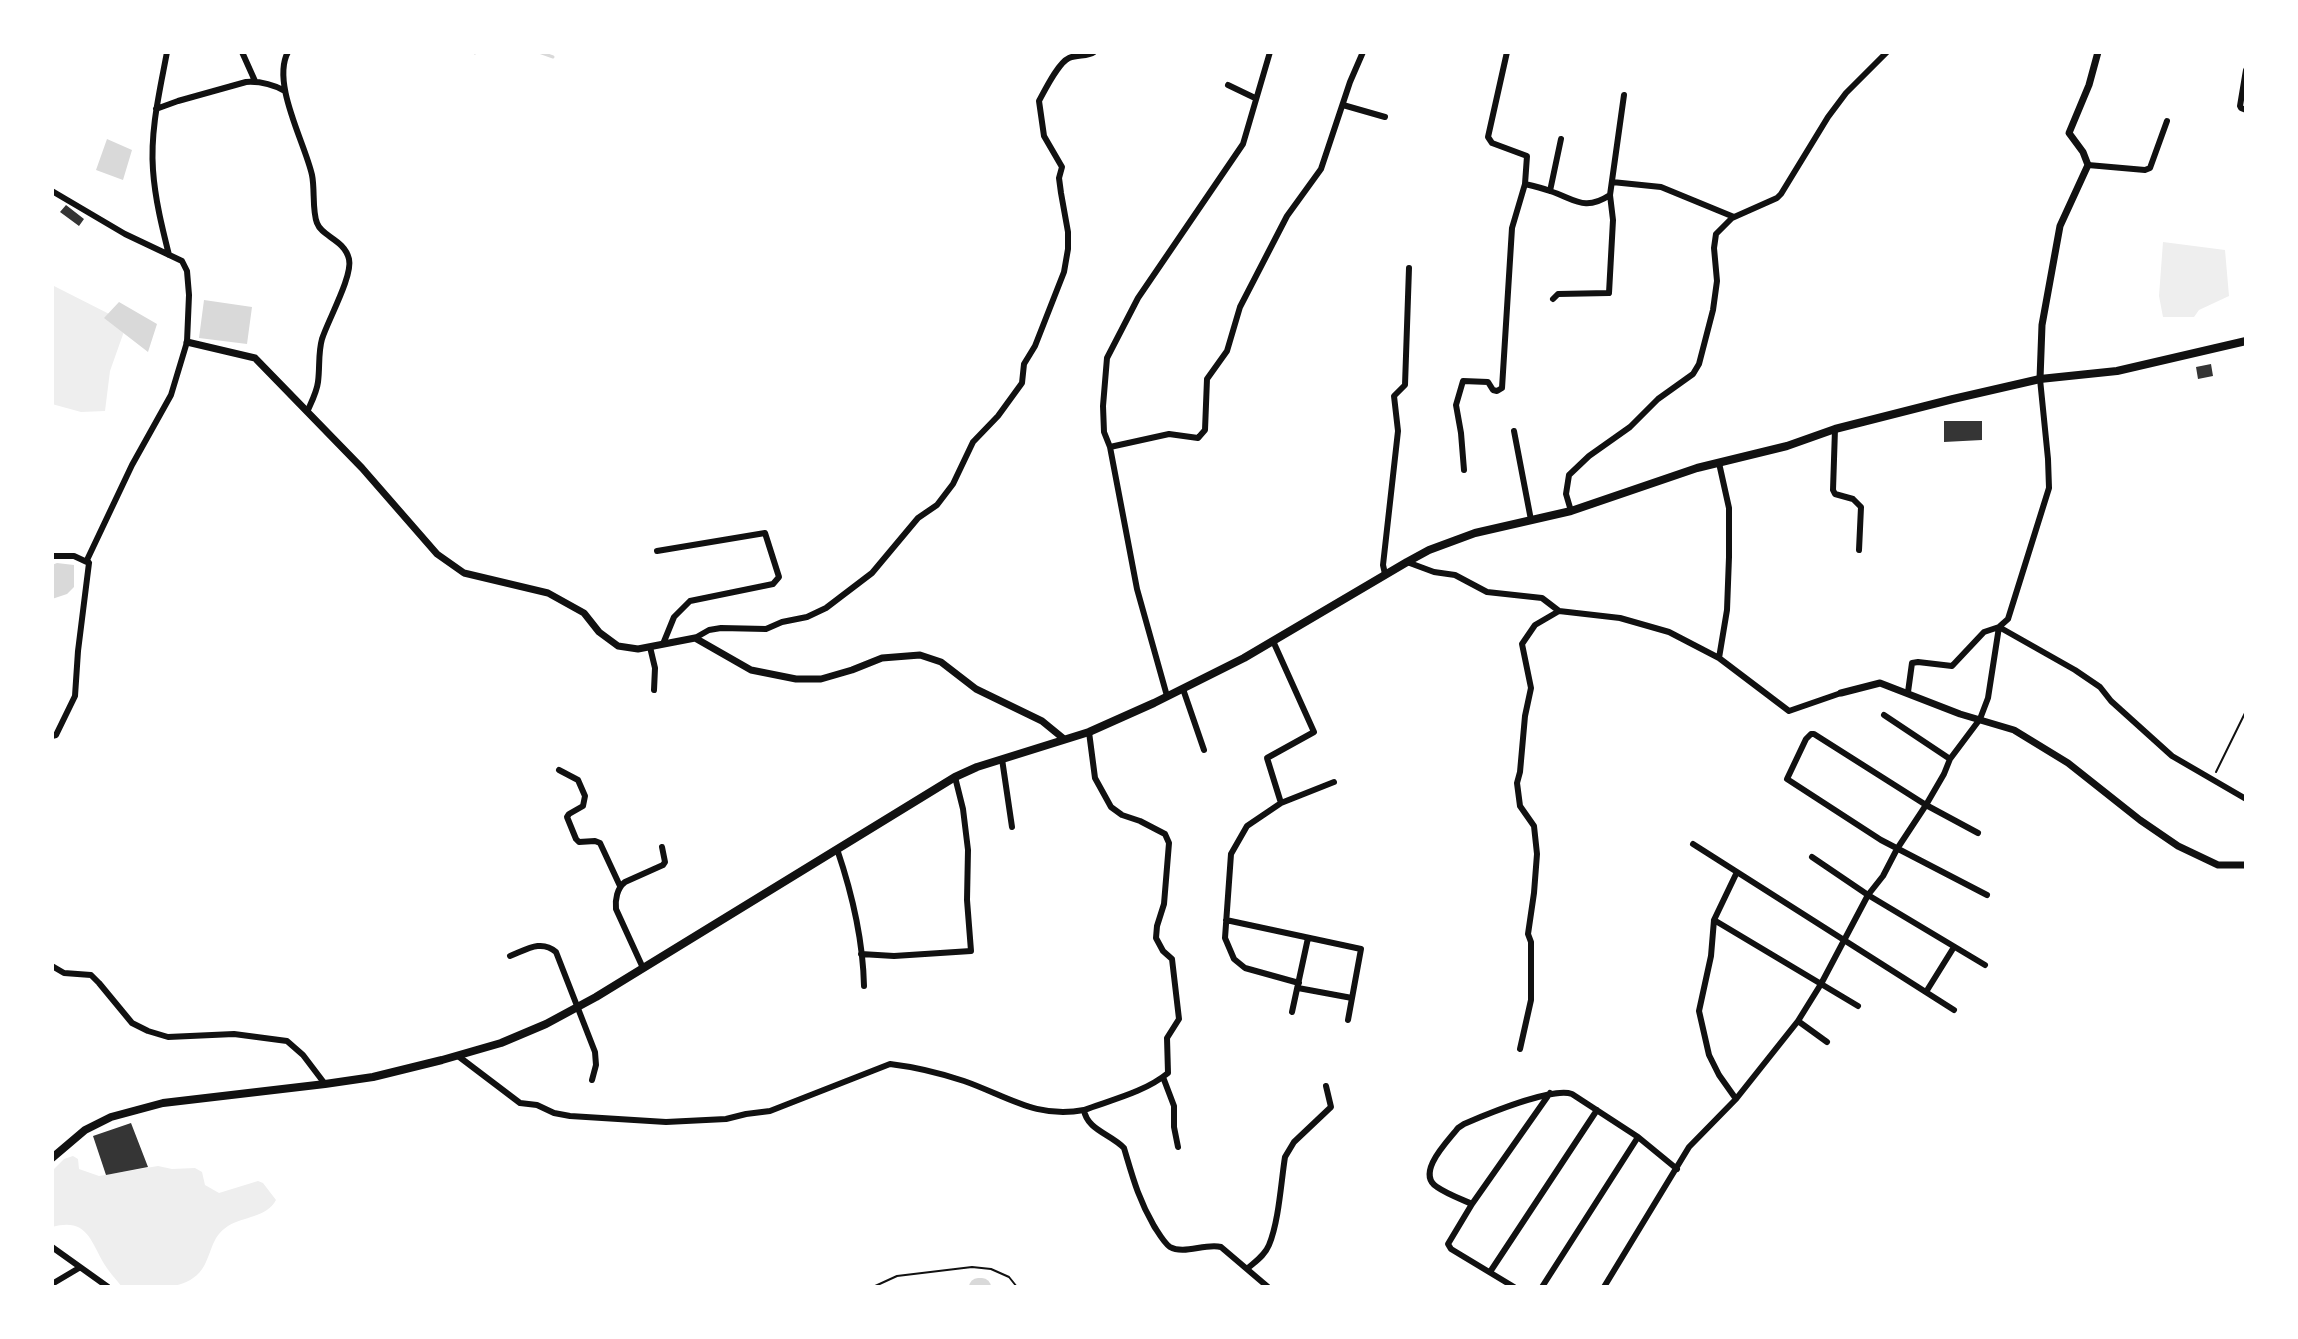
<!DOCTYPE html>
<style>
body{margin:0}
#map{position:relative;width:2298px;height:1339px;overflow:hidden;background:#fff;font-family:"PT Sans Narrow",sans-serif}
canvas{display:block}
.frame{position:absolute;inset:0;border:54px solid #fff;pointer-events:none}
</style>
<div id="map">
<canvas width="2298" height="1339"></canvas>
<div class="frame"></div>
</div>
<script>
const g = document.querySelector('canvas').getContext('2d');
g.lineJoin = 'round';
function fillPath(path, color) {
  g.fillStyle = color;
  g.fill(path, 'evenodd');
}
function strokePath(path, color, width, dash) {
  g.strokeStyle = color;
  g.lineWidth = width;
  g.lineCap = dash ? 'butt' : 'round';
  g.setLineDash(dash || []);
  g.stroke(path);
}
const green = new Path2D(`
 M 2163,242 L 2225,250 L 2229,296 L 2199,310 L 2194,317 L 2163,317 L 2159,296 Z
 M 52,285 L 127,323 L 110,371 L 105,411 L 81,412 L 52,404 Z
 M 73,1156 L 78,1159 L 79,1169 L 99,1176 L 158,1166 L 172,1169 L 195,1168 L 202,1172 L 205,1185 L 219,1193 L 258,1181 L 263,1183 L 276,1200 C 266,1218 244,1216 228,1226 C 213,1236 213,1247 206,1262 C 192,1294 151,1287 122,1287 C 116,1279 108,1271 103,1262 C 90,1239 86,1218 52,1227 L 52,1171 L 64,1159 Z`);
const water = new Path2D(`
 M 107,139 L 132,150 L 123,180 L 96,170 Z
 M 204,300 L 252,307 L 247,344 L 199,338 Z
 M 119,302 L 157,324 L 148,352 L 104,318 Z
 M 57,563 L 74,565 L 74,587 L 67,594 L 52,599 L 52,565 Z`);
const stream = new Path2D(`
 M 539,52 L 553,57
 M 475,53 L 477,52`);
const river = new Path2D(`
 M 978,1287 L 982,1287`);
const building = new Path2D(`
 M 66,205 L 84,219 L 79,226 L 60,212 Z
 M 2211,364 L 2213,376 L 2198,379 L 2196,367 Z
 M 1944,421 L 1982,421 L 1982,440 L 1944,442 Z
 M 131,1123 L 148,1167 L 106,1175 L 93,1136 Z`);
const path = new Path2D(`
 M 2216,772 L 2246,711
 M 873,1287 L 897,1276 L 972,1267 L 991,1269 L 1009,1277 L 1017,1287
 M 2214,1287 L 2246,1286`);
const minor = new Path2D(`
 M 167,52 C 160,90 150,130 153,170 C 155,199 162,227 169,255
 M 242,52 L 255,81
 M 288,52 C 271,83 305,143 312,175 C 315,189 312,211 317,223 C 322,237 344,239 349,259 C 353,276 328,320 322,339 C 318,353 320,367 318,382 C 317,391 312,401 308,410
 M 1507,52 L 1488,137 L 1492,143 L 1527,156 L 1525,184
 M 2246,70 L 2240,106 L 2241,108 L 2246,110
 M 1228,85 L 1255,98
 M 1343,105 L 1385,117
 M 156,109 L 178,101 L 246,82 C 261,81 272,84 285,91
 M 2088,165 L 2145,170 L 2150,168 L 2167,121
 M 1612,182 L 1661,187 L 1734,217
 M 52,191 L 125,234 L 182,261 L 187,271 L 189,295 L 187,342 L 171,395 L 132,465 L 87,560 L 89,563 L 78,651 L 75,696 L 56,735 L 52,736
 M 1550,191 L 1561,139
 M 1553,299 L 1558,294 L 1609,293 L 1613,220 L 1610,195
 M 1835,429 L 1833,490 L 1835,494 L 1853,499 L 1861,507 L 1859,550
 M 1514,431 L 1531,520
 M 1110,447 L 1169,434 L 1198,438 L 1205,430 L 1207,379 L 1227,351 L 1240,307 L 1287,216 L 1321,169 L 1350,82 L 1363,52
 M 1719,463 L 1729,508 L 1729,557 L 1727,610 L 1719,658
 M 1464,470 L 1461,433 L 1456,405 L 1463,381 L 1488,382 L 1493,390 L 1497,391 L 1502,388 L 1512,228 L 1525,184 C 1534,186 1542,188 1550,191 C 1575,199 1584,212 1610,195 L 1624,95
 M 1571,511 L 1566,494 L 1569,475 L 1589,456 L 1630,427 L 1658,399 L 1693,374 L 1699,364 L 1713,310 L 1717,281 L 1714,248 L 1716,234 L 1732,218 L 1777,198 L 1781,194 L 1828,117 L 1846,93 L 1887,52
 M 657,551 L 765,533 L 779,577 L 773,584 L 690,601 L 674,617 L 663,644
 M 52,556 L 74,556 L 89,563
 M 1407,562 L 1434,572 L 1455,575 L 1487,592 L 1542,598 L 1559,611 L 1620,618 L 1669,632 L 1719,658 L 1789,711 L 1841,693
 M 1385,574 L 1383,565 L 1398,431 L 1394,396 L 1405,385 L 1409,268
 M 695,638 L 709,630 L 721,628 L 766,629 L 782,622 L 807,617 L 826,608 L 872,573 L 918,518 L 937,505 L 953,484 L 973,442 L 998,416 L 1022,383 L 1024,364 L 1035,346 L 1064,272 L 1068,249 L 1068,232 L 1061,193 L 1059,178 L 1062,167 L 1044,136 L 1039,101 C 1045,90 1058,63 1069,58 C 1078,54 1087,57 1094,52
 M 1273,641 L 1314,732 L 1267,758 L 1281,803
 M 650,647 L 655,668 L 654,690
 M 1183,689 L 1204,750
 M 1908,692 L 1912,663 L 1918,662 L 1952,666 L 1984,632 L 1999,627 L 2008,619 L 2049,488 L 2048,459 L 2040,379
 M 1167,696 L 1137,589 L 1110,447 L 1104,432 L 1103,406 L 1107,358 L 1138,298 L 1243,144 L 1270,52
 M 1884,715 L 1950,759
 M 1002,759 L 1012,827
 M 559,770 L 578,780 L 585,796 L 583,806 L 569,814 L 567,817 L 576,839 L 579,842 L 595,841 L 600,843 L 620,886
 M 1978,833 L 1926,805 L 1814,734 L 1811,734 L 1806,739 L 1787,779 L 1881,840 L 1987,895
 M 1693,844 L 1954,1010
 M 837,849 C 852,893 863,939 864,986
 M 1812,857 L 1868,895 L 1985,965
 M 1226,920 L 1361,949 L 1348,1020
 M 1714,920 L 1858,1006
 M 861,954 L 894,956 L 971,951 L 967,900 L 968,850 L 963,809 L 955,777
 M 510,956 C 526,950 541,939 556,952 L 595,1052 L 596,1065 L 592,1080
 M 52,966 L 64,973 L 91,975 L 99,983 L 132,1023 L 148,1031 L 168,1037 L 234,1034 L 287,1041 L 303,1055 L 325,1084
 M 643,968 L 616,909 C 615,900 617,888 625,882 L 663,865 L 665,862 L 662,847
 M 1299,983 L 1245,968 L 1234,959 L 1225,938 L 1231,854 L 1247,826 L 1281,803 L 1334,782
 M 1298,988 L 1352,998
 M 1926,992 L 1954,947
 M 1292,1012 L 1308,938
 M 1798,1021 L 1827,1042
 M 1520,1049 L 1531,1000 L 1531,942 L 1528,934 L 1534,893 L 1537,854 L 1534,826 L 1520,806 L 1517,783 L 1520,772 L 1525,716 L 1531,688 L 1522,644 L 1535,625 L 1559,611
 M 458,1056 L 520,1103 L 537,1105 L 554,1113 L 570,1116 L 666,1122 L 726,1119 L 746,1114 L 770,1111 L 890,1064 C 915,1067 940,1073 964,1081 C 1007,1096 1036,1119 1084,1110 C 1087,1130 1111,1134 1124,1148 C 1133,1178 1138,1198 1154,1226 C 1158,1232 1164,1243 1170,1247 C 1184,1255 1205,1243 1221,1247 L 1268,1287
 M 1163,1077 L 1174,1106 L 1174,1127 L 1178,1147
 M 1736,1099 L 1719,1075 L 1709,1055 L 1699,1011 L 1711,956 L 1714,920 L 1737,872
 M 1084,1110 C 1111,1100 1145,1092 1168,1073 L 1167,1038 L 1179,1019 L 1172,959 L 1163,951 L 1156,938 L 1157,926 L 1164,904 L 1169,843 L 1165,834 L 1140,821 L 1122,815 L 1111,807 L 1095,778 L 1089,732
 M 1472,1204 C 1461,1199 1447,1194 1437,1187 C 1415,1173 1448,1141 1458,1128 L 1464,1124 C 1485,1115 1552,1087 1572,1094 L 1638,1137 L 1677,1169
 M 52,1247 L 108,1287
 M 1248,1268 C 1256,1261 1265,1255 1269,1245 C 1279,1221 1281,1182 1285,1157 L 1294,1142 L 1331,1107 L 1326,1086
 M 1490,1272 L 1597,1110
 M 52,1284 L 79,1268
 M 1514,1287 L 1451,1249 L 1448,1244 L 1472,1204 L 1550,1093
 M 1542,1287 L 1638,1137
 M 1604,1287 L 1689,1147 L 1736,1099 L 1798,1021 L 1821,984 L 1868,895 L 1883,876 L 1897,849 L 1926,805 L 1944,774 L 1950,759 L 1980,719 L 1988,698 L 1999,627 L 2075,670 L 2100,687 L 2111,701 L 2172,756 L 2246,799`);
const tertiary = new Path2D(`
 M 187,342 L 255,358 L 362,468 L 437,554 L 464,573 L 548,593 L 584,613 L 599,632 L 618,646 L 638,649 L 695,638 L 751,670 L 796,679 L 821,679 L 852,670 L 882,658 L 920,655 L 941,662 L 976,689 L 1042,721 L 1064,739
 M 2040,379 L 2042,325 L 2060,226 L 2088,165 L 2083,152 L 2069,133 L 2089,85 L 2098,52
 M 1841,693 L 1880,683 L 1960,714 L 2014,730 L 2068,763 L 2140,820 L 2178,846 L 2218,865 L 2246,865`);
const secondary = new Path2D(`
 M 52,1158 L 85,1130 L 111,1117 L 163,1103 L 325,1084 L 373,1077 L 442,1060 L 501,1043 L 546,1024 L 596,997 L 955,777 L 977,767 L 1089,732 L 1154,703 L 1244,658 L 1407,562 L 1429,550 L 1475,533 L 1571,511 L 1697,468 L 1787,446 L 1835,429 L 1953,399 L 2040,379 L 2117,371 L 2246,341`);
fillPath(green, '#eee');
fillPath(water, '#d9d9d9');
strokePath(stream, '#d9d9d9', 3);
strokePath(river, '#d9d9d9', 18);
fillPath(building, '#353535');
strokePath(path, '#111', 2);
strokePath(minor, '#111', 6);
strokePath(tertiary, '#111', 7);
strokePath(secondary, '#111', 8);
</script>
